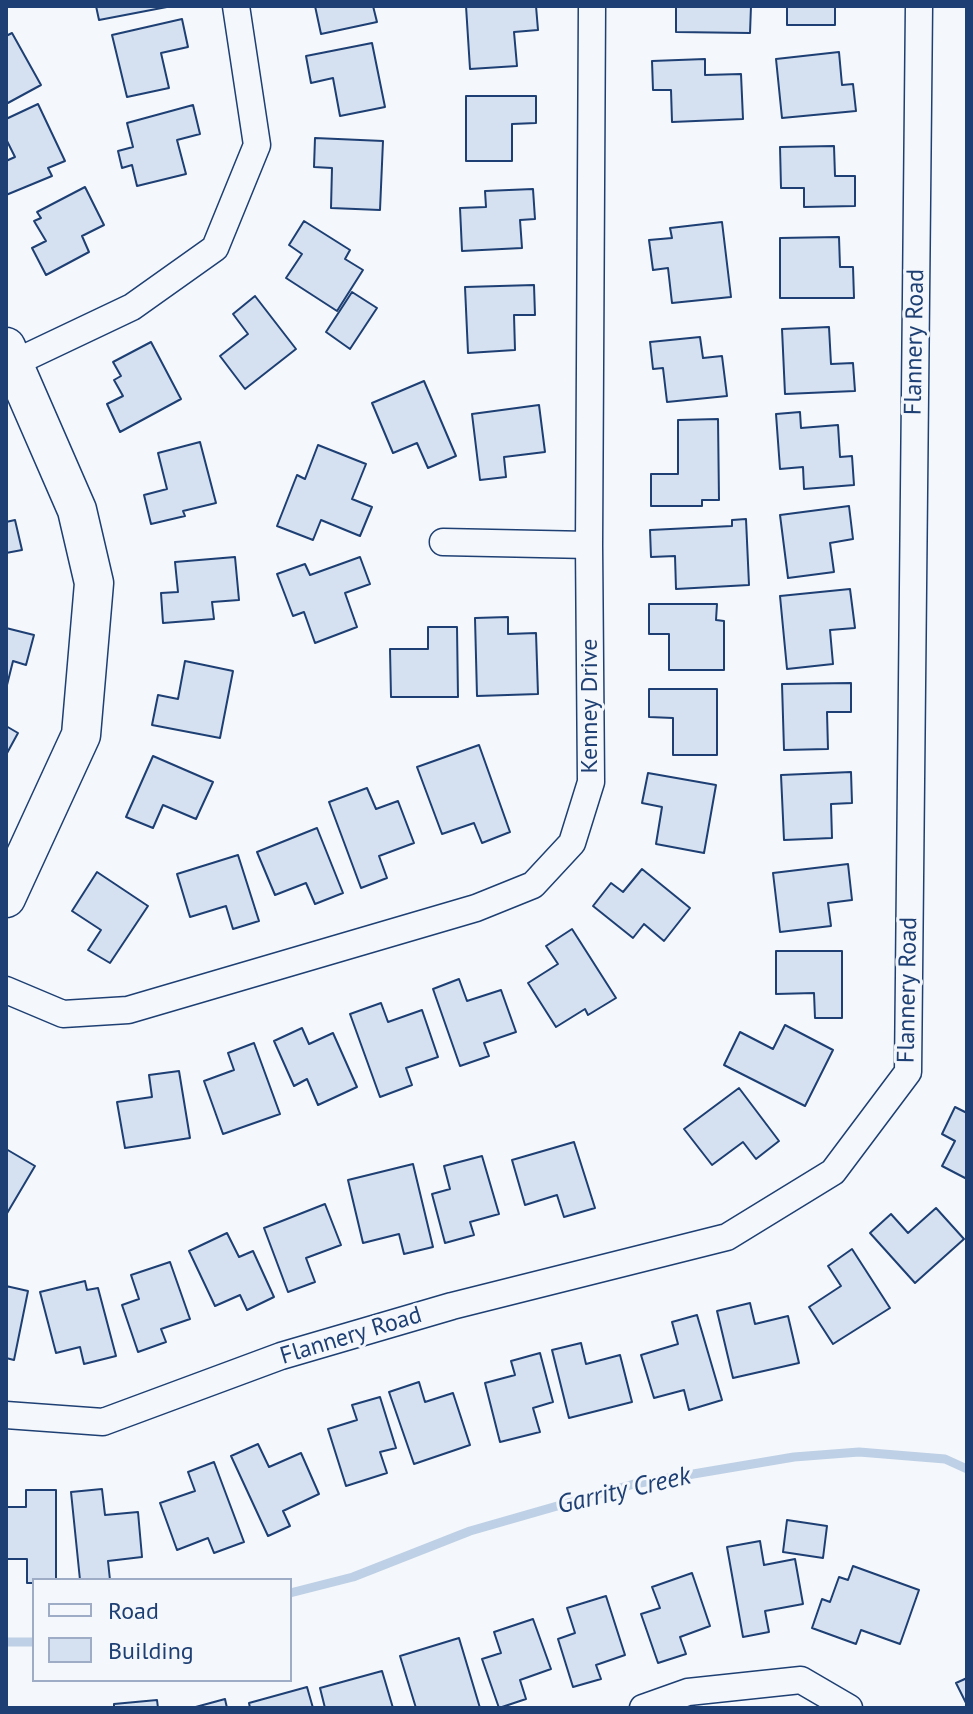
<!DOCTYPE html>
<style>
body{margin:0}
#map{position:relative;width:973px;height:1714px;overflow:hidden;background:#f4f7fb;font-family:"PT Sans",sans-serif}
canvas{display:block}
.frame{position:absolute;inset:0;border:8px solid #1d3f73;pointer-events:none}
.legend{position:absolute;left:32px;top:1578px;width:260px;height:104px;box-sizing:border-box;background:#f4f7fb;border:2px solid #9eadc5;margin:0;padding:10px 14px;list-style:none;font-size:24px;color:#1d3f73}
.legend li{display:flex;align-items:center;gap:16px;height:40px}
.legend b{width:40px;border:2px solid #9eadc5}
</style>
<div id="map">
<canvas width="973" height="1714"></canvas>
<div class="frame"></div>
<ul class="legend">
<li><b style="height:10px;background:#f4f7fb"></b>Road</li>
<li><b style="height:22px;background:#d5e0f0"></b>Building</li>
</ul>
</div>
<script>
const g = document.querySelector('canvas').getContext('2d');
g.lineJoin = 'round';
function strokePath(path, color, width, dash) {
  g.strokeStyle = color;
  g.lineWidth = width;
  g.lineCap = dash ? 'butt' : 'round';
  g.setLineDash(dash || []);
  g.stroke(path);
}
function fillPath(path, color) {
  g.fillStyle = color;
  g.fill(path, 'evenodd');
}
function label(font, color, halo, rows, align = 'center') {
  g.font = font + ' "PT Sans",sans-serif';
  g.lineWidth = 6;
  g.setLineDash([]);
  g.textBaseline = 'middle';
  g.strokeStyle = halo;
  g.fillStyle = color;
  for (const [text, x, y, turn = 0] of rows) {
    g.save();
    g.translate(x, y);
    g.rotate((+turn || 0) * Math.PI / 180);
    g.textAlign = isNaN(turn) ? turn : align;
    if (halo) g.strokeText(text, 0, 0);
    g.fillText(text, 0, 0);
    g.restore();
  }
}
const stream = new Path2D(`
 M 290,1593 L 353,1577 L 470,1531 L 634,1484 L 794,1457 L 859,1452 L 945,1459 L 967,1469
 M 6,1642 L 34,1642`);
const building = new Path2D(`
 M 96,6 L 172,6 L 99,20 Z
 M 315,6 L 373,6 L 377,22 L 321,34 Z
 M 466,6 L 536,6 L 538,30 L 514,32 L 517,66 L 470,69 Z
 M 676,6 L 751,6 L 750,33 L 676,32 Z
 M 787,6 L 835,6 L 835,25 L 787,25 Z
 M 182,19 L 188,47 L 161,53 L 169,88 L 127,97 L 112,35 Z
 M 12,33 L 41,85 L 6,104 L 6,36 Z
 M 372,43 L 385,107 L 340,116 L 333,78 L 311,83 L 306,56 Z
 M 839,52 L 842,85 L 853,84 L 856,111 L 782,118 L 776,59 Z
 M 705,59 L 705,75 L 741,74 L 743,119 L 672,122 L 671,90 L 653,90 L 652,61 Z
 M 466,96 L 536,96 L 536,123 L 512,124 L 512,161 L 466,161 Z
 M 38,104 L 65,161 L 48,168 L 52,176 L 6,195 L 6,161 L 15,157 L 6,139 L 6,119 Z
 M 193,105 L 200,134 L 177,140 L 186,174 L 137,186 L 132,165 L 122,168 L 118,151 L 133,147 L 127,123 Z
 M 315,138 L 383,141 L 380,210 L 331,208 L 332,168 L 314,167 Z
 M 834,146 L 835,176 L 855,176 L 855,206 L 804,207 L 804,188 L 781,188 L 780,147 Z
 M 85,187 L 104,225 L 82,236 L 89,252 L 46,275 L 32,248 L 46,241 L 34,221 L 41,218 L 37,212 Z
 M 533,189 L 535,219 L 520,220 L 522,248 L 462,251 L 460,208 L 486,207 L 485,191 Z
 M 304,221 L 350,250 L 345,259 L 363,270 L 337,311 L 286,278 L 302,254 L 289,245 Z
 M 722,222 L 731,297 L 672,303 L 668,268 L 653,270 L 649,240 L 672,238 L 670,228 Z
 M 839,237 L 840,267 L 853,267 L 854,298 L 780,298 L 780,238 Z
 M 534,285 L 535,315 L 514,315 L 515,350 L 468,353 L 465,287 Z
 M 352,292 L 377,308 L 350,349 L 326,332 Z
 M 255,296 L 296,349 L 245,389 L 220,356 L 248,334 L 233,314 Z
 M 829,327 L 831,364 L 853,363 L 855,391 L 785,394 L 782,329 Z
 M 700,337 L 703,358 L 722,356 L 727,396 L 667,402 L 663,368 L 653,369 L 650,342 Z
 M 151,342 L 181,399 L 120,432 L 107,404 L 123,396 L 114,380 L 121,376 L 113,362 Z
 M 424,381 L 456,456 L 428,468 L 417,443 L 393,453 L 372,403 Z
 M 539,405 L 545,452 L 504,457 L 506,477 L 480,480 L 472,414 Z
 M 800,412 L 801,428 L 838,425 L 840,457 L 852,456 L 854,485 L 804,489 L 803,467 L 780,469 L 776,414 Z
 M 718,419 L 719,500 L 702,500 L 702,506 L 651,506 L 651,474 L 678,474 L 678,420 Z
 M 200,442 L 216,503 L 183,511 L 185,516 L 151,524 L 144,495 L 167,489 L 158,453 Z
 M 318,445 L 366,464 L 352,499 L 372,507 L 360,536 L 321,520 L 313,540 L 277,526 L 297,475 L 305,479 Z
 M 849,506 L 853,539 L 830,543 L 834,572 L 788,578 L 780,515 Z
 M 746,519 L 749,585 L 676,589 L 675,556 L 651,557 L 650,530 L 732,526 L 732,520 Z
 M 15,520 L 22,550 L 6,553 L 6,522 Z
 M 235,557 L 239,600 L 212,602 L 214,619 L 163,623 L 161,593 L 178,592 L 175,562 Z
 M 360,557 L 370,584 L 345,593 L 357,627 L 315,643 L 304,612 L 293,616 L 277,574 L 305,564 L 310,575 Z
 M 850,589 L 855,628 L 830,630 L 833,664 L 787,669 L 780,596 Z
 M 649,604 L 717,604 L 716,620 L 724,621 L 724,670 L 669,670 L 669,634 L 649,634 Z
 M 508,617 L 508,634 L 536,633 L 538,694 L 477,696 L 475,618 Z
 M 428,627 L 457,627 L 458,697 L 391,697 L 390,649 L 428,649 Z
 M 6,628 L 34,635 L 26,665 L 13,661 L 6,689 Z
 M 185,661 L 233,671 L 220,738 L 152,725 L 158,695 L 178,699 Z
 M 851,683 L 851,712 L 827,712 L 828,749 L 784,750 L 782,684 Z
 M 649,689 L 717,689 L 717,755 L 673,755 L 673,718 L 649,717 Z
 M 6,726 L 18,733 L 6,755 Z
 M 479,745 L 510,832 L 482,843 L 474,823 L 442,834 L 417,767 Z
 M 153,756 L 213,782 L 196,819 L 163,805 L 153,828 L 126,817 Z
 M 851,772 L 852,803 L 831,804 L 832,838 L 784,840 L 781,775 Z
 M 648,773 L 716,785 L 704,853 L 656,844 L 662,807 L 642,803 Z
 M 367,788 L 376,809 L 398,801 L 414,843 L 379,856 L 387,878 L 361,888 L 329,802 Z
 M 317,828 L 343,893 L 315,904 L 306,883 L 275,895 L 257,852 Z
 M 238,855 L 259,921 L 233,929 L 226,906 L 190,917 L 177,874 Z
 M 848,864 L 852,900 L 828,903 L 831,926 L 780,932 L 773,873 Z
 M 642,869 L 690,908 L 664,941 L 644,924 L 633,938 L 593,906 L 611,883 L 623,892 Z
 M 97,872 L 148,906 L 110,963 L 88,950 L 101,930 L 72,911 Z
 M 572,929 L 616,998 L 588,1015 L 585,1009 L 556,1027 L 528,983 L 558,964 L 546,946 Z
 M 776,951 L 842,951 L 842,1018 L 815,1018 L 814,993 L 776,994 Z
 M 459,979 L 467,1001 L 501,990 L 516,1032 L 484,1043 L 489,1056 L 460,1066 L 433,989 Z
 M 381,1003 L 388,1022 L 422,1010 L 438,1057 L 406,1068 L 412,1085 L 380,1097 L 350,1014 Z
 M 785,1025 L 833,1050 L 805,1106 L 724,1065 L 740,1032 L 773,1049 Z
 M 302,1028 L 309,1044 L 333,1033 L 357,1087 L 318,1105 L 307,1079 L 294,1086 L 274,1041 Z
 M 254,1043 L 280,1114 L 223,1134 L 204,1081 L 234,1070 L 228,1053 Z
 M 179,1071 L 190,1138 L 125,1148 L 117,1102 L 152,1097 L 149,1075 Z
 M 739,1088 L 779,1141 L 756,1159 L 743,1142 L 712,1165 L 684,1129 Z
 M 955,1107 L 967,1113 L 967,1179 L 942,1166 L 955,1141 L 942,1134 Z
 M 574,1142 L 595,1208 L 564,1217 L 557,1195 L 525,1205 L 512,1160 Z
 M 6,1149 L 35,1166 L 6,1215 Z
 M 482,1156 L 499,1214 L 470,1222 L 474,1235 L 445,1243 L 432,1194 L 450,1189 L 444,1166 Z
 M 413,1164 L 433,1247 L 404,1254 L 399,1234 L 363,1243 L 348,1180 Z
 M 325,1204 L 341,1245 L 306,1258 L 315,1282 L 288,1292 L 264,1228 Z
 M 936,1208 L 964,1239 L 915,1283 L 870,1233 L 891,1214 L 908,1233 Z
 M 227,1233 L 239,1257 L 253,1251 L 274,1297 L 247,1310 L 240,1295 L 215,1306 L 189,1251 Z
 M 852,1249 L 890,1308 L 833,1344 L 809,1307 L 841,1286 L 828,1266 Z
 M 170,1262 L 190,1319 L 161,1329 L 166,1342 L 138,1352 L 122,1305 L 139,1299 L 131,1275 Z
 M 85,1281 L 87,1290 L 98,1288 L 116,1356 L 84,1364 L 80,1347 L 56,1353 L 40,1292 Z
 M 6,1286 L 28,1291 L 14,1360 L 6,1358 Z
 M 750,1303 L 755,1324 L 788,1316 L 799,1363 L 733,1378 L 717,1311 Z
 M 697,1315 L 722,1400 L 689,1410 L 684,1390 L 654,1398 L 641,1355 L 678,1344 L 672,1322 Z
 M 581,1343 L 586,1364 L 620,1355 L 632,1402 L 569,1418 L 552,1350 Z
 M 540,1353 L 553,1402 L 533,1408 L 540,1432 L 500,1442 L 485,1383 L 515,1375 L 511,1361 Z
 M 419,1382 L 425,1402 L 453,1393 L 470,1445 L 414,1464 L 389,1392 Z
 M 380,1397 L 396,1448 L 380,1452 L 387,1473 L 346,1486 L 328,1429 L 357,1420 L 352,1405 Z
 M 258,1444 L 269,1467 L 301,1453 L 319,1494 L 283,1511 L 290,1526 L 268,1536 L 231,1456 Z
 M 214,1462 L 244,1542 L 214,1553 L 208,1538 L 177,1550 L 160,1503 L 195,1491 L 188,1472 Z
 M 102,1489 L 105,1515 L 138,1512 L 142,1557 L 108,1561 L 110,1580 L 80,1580 L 71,1492 Z
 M 26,1490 L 56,1490 L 56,1580 L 34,1580 L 34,1583 L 27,1583 L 27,1559 L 6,1559 L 6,1507 L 26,1507 Z
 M 787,1520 L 827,1526 L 823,1558 L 783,1552 Z
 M 760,1541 L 764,1565 L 795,1559 L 803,1604 L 765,1611 L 769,1632 L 743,1637 L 727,1547 Z
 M 853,1566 L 919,1590 L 900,1644 L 861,1630 L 856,1644 L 812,1628 L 822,1599 L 830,1602 L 839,1577 L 848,1580 Z
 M 692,1573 L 710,1626 L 680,1637 L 686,1654 L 658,1663 L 641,1614 L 660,1608 L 652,1587 Z
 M 606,1596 L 625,1655 L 596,1665 L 601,1679 L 573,1687 L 558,1639 L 575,1633 L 567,1608 Z
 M 533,1619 L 551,1669 L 520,1680 L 526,1699 L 499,1708 L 482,1659 L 501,1653 L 494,1632 Z
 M 459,1638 L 480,1708 L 416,1708 L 400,1656 Z
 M 382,1671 L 393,1708 L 325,1708 L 320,1688 Z
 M 967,1678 L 967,1705 L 956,1683 Z
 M 307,1687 L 313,1708 L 250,1708 L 249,1703 Z
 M 225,1699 L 227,1708 L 192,1708 Z
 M 157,1700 L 158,1708 L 114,1708 L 114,1704 Z`);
const street = new Path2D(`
 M 14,363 L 132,307 L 215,248 L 257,145 L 236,6
 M 443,542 L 589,545
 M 6,990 L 63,1014 L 128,1010 L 476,908 L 533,885 L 572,843 L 591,782 L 589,545 L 592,6
 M 6,1415 L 103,1422 L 281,1356 L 452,1306 L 727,1237 L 833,1172 L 908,1072 L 919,6
 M 643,1708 L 688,1692 L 801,1680 L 849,1708`);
const secondary = new Path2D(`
 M 6,347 L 77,510 L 94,583 L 81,735 L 6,898`);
const streetNames = [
 ["Flannery Road",915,342,-89],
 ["Kenney Drive",590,706,-90],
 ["Flannery Road",908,990,-89],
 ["Flannery Road",351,1336,-17]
];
const waterNames = [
 ["Garrity Creek",624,1491,-13]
];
strokePath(stream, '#bed0e5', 9);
fillPath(building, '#d5e0f0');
strokePath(building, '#1d3f73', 2);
strokePath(street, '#1d3f73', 29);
strokePath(secondary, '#1d3f73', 41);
strokePath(street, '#f4f7fb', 26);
strokePath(secondary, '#f4f7fb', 38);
label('24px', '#1d3f73', '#f4f7fb', streetNames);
label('italic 26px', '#1d3f73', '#f4f7fb', waterNames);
</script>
